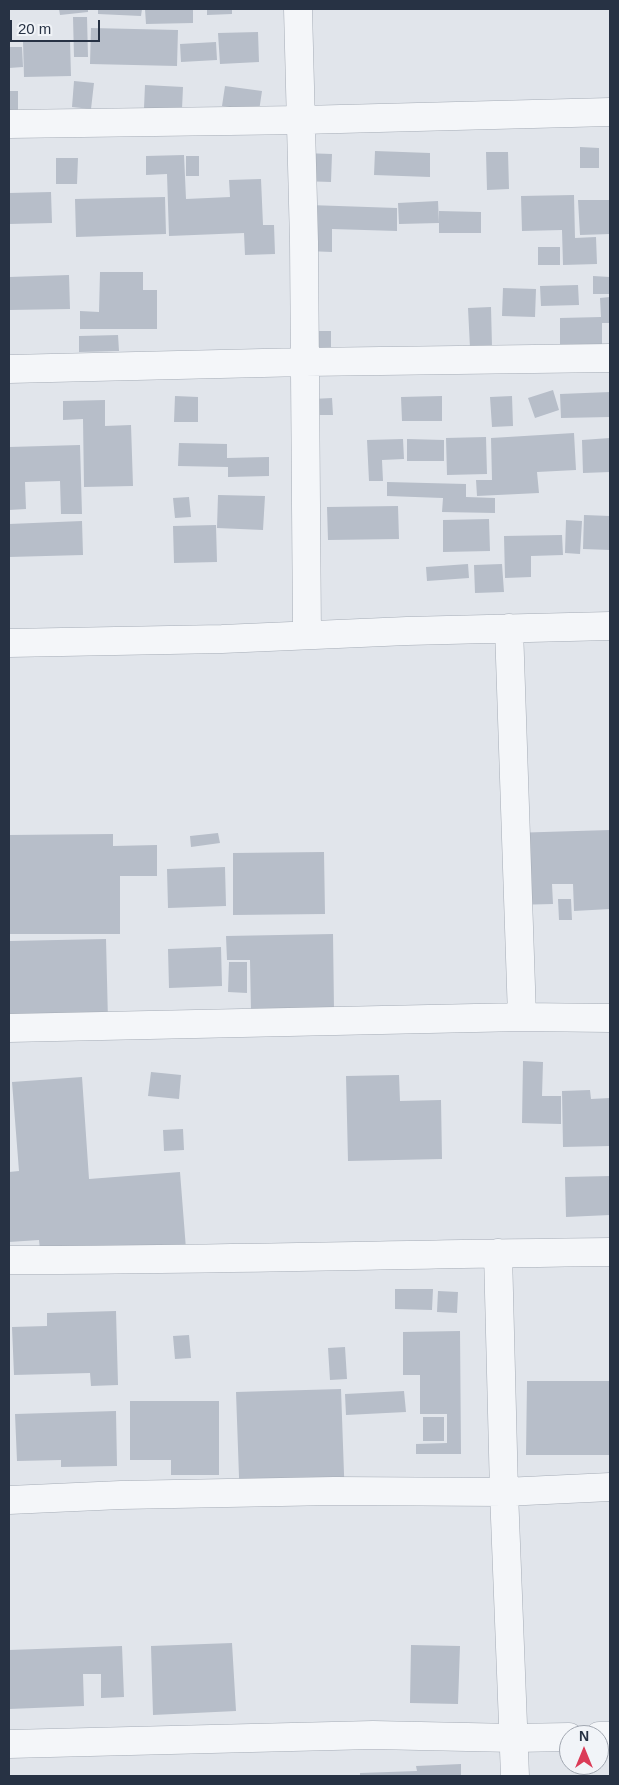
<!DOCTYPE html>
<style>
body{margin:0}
#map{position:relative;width:619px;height:1785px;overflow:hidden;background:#e1e5eb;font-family:Arial,sans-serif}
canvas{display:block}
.frame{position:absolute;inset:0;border:10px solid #273244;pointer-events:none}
.north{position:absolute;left:559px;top:1725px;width:50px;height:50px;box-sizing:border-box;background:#f1f4f8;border:1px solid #a0a6b0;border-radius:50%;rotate:0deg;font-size:14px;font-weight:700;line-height:20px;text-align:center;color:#273244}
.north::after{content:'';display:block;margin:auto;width:18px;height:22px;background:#db3b57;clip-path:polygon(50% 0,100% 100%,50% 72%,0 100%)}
.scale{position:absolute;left:10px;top:20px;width:90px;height:22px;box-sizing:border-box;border:2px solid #273244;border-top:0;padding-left:6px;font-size:15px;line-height:18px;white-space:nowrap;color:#273244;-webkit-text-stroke:4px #f1f4f8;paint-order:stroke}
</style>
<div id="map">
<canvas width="619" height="1785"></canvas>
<div class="frame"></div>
<div class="north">N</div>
<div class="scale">20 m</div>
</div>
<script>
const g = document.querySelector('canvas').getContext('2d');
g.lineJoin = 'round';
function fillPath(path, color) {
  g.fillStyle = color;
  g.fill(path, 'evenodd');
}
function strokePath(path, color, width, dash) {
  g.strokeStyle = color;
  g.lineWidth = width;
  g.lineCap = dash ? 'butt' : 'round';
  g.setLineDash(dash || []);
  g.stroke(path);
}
const building = new Path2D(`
 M 59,9 L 88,9 L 88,12 L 60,15 Z
 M 98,9 L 142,9 L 141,16 L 98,14 Z
 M 145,9 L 193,9 L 193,23 L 146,24 Z
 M 207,9 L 232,9 L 232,14 L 207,15 Z
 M 73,17 L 87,17 L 88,57 L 74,57 Z
 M 91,28 L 178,30 L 177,66 L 90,64 Z
 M 258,32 L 259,62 L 220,64 L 218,33 Z
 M 70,40 L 71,76 L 24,77 L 23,41 Z
 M 216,42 L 217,60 L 181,62 L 180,44 Z
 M 9,47 L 22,47 L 23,67 L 9,68 Z
 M 74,81 L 94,83 L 91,109 L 72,107 Z
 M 145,85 L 183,87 L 182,109 L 144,108 Z
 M 225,86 L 262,91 L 259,111 L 222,106 Z
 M 9,91 L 18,91 L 18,110 L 9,110 Z
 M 580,147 L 599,148 L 599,168 L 580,168 Z
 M 375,151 L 430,153 L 430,177 L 374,175 Z
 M 486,152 L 508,152 L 509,189 L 487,190 Z
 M 303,153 L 332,154 L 331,182 L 301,181 Z
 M 184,155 L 186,199 L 230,197 L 229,180 L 261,179 L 263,225 L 274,225 L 275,254 L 245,255 L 244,233 L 169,236 L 167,174 L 146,175 L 146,156 Z
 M 186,156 L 199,156 L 199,176 L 186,176 Z
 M 56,158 L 78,158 L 77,184 L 56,184 Z
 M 51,192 L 52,223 L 9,224 L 9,193 Z
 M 574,195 L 575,238 L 596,237 L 597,264 L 563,265 L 562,230 L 522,231 L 521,196 Z
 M 165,197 L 166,234 L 76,237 L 75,199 Z
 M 578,200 L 610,200 L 610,234 L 580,235 Z
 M 438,201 L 439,223 L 399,224 L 398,203 Z
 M 309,205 L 397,208 L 397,231 L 332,229 L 332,252 L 307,251 Z
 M 439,211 L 481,212 L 481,233 L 439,233 Z
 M 538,247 L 560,247 L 560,265 L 538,265 Z
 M 100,272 L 143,272 L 143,290 L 157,290 L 157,329 L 80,329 L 80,311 L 99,312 Z
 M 69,275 L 70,309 L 9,310 L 9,277 Z
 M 593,276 L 610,277 L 610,294 L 593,294 Z
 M 578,285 L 579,305 L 541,306 L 540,286 Z
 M 503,288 L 536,289 L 535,317 L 502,316 Z
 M 610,297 L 610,323 L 602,323 L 602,345 L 560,346 L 560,318 L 601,317 L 600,298 Z
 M 491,307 L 492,347 L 470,348 L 468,308 Z
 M 309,331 L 331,331 L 331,351 L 308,350 Z
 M 118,335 L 119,351 L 79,352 L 79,336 Z
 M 553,390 L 559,410 L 535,418 L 528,398 Z
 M 610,392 L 610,417 L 561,418 L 560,394 Z
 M 175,396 L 198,397 L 198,422 L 174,422 Z
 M 442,396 L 442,421 L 402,421 L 401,397 Z
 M 512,396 L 513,426 L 492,427 L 490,397 Z
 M 332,398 L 333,415 L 312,415 L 312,399 Z
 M 105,400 L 105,426 L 131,425 L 133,486 L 84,487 L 83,419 L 63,420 L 63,401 Z
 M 574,433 L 576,470 L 537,472 L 539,493 L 477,496 L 476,480 L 492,480 L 491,438 Z
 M 486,437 L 487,474 L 447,475 L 446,438 Z
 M 610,438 L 610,472 L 583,473 L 582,440 Z
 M 403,439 L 404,459 L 382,460 L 383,481 L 369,481 L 367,440 Z
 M 407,439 L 444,440 L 444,461 L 407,461 Z
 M 179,443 L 227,444 L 227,458 L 269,457 L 269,476 L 228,477 L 228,467 L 178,466 Z
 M 80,445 L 82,514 L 61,514 L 60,481 L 25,482 L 26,509 L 9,510 L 9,447 Z
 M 387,482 L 466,484 L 466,497 L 495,498 L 495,513 L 442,512 L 443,498 L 387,496 Z
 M 218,495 L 265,496 L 263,530 L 217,528 Z
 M 189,497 L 191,517 L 175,518 L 173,498 Z
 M 398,506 L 399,539 L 328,540 L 327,507 Z
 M 584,515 L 610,516 L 610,550 L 583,549 Z
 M 489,519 L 490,551 L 443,552 L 443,520 Z
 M 566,520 L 582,521 L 580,554 L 565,553 Z
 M 82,521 L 83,555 L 9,557 L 9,524 Z
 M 216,525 L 217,562 L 174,563 L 173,526 Z
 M 562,535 L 563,555 L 531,556 L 531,577 L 505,578 L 504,536 Z
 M 468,564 L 469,578 L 427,581 L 426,567 Z
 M 502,564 L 504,592 L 475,593 L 474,565 Z
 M 610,830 L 610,909 L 574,911 L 573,884 L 552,884 L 553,904 L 513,905 L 511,833 Z
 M 218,833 L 220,843 L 191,847 L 190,836 Z
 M 113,834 L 113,846 L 157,845 L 157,876 L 120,876 L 120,934 L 9,934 L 9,835 Z
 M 324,852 L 325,914 L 233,915 L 233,853 Z
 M 225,867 L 226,906 L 168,908 L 167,869 Z
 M 558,899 L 571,899 L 572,920 L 559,920 Z
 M 333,934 L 334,1010 L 251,1011 L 250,960 L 227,960 L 226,936 Z
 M 106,939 L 108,1021 L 9,1024 L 9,941 Z
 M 221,947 L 222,986 L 169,988 L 168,949 Z
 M 229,962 L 247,962 L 247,993 L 228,992 Z
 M 523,1061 L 543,1062 L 542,1096 L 561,1096 L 561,1124 L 522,1123 Z
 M 151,1072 L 181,1075 L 179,1099 L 148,1096 Z
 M 399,1075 L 400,1101 L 441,1100 L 442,1159 L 348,1161 L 346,1076 Z
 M 82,1077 L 89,1179 L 180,1172 L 186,1249 L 41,1260 L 39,1240 L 9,1242 L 9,1172 L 19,1171 L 12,1082 Z
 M 590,1090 L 591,1099 L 610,1098 L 610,1146 L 563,1147 L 562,1091 Z
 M 183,1129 L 184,1150 L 164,1151 L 163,1130 Z
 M 610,1176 L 610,1215 L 566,1217 L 565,1177 Z
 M 395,1289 L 433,1289 L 432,1310 L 395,1309 Z
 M 438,1291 L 458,1292 L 457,1313 L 437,1312 Z
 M 116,1311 L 118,1385 L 91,1386 L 90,1373 L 14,1375 L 12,1327 L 47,1326 L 47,1313 Z
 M 460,1331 L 461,1454 L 416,1454 L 416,1444 L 447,1443 L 447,1414 L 420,1414 L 420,1375 L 403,1375 L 403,1332 Z
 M 189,1335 L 191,1358 L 175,1359 L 173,1336 Z
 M 345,1347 L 347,1379 L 330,1380 L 328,1348 Z
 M 527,1381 L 610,1381 L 610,1455 L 526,1455 Z
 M 341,1389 L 345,1502 L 240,1505 L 236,1392 Z
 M 404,1391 L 406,1412 L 346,1415 L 345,1394 Z
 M 130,1401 L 219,1401 L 219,1475 L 171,1475 L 171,1460 L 130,1460 Z
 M 116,1411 L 117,1466 L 61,1467 L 61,1460 L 17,1461 L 15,1414 Z
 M 423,1417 L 444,1417 L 444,1441 L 423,1441 Z
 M 232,1643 L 236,1711 L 153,1715 L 151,1646 Z
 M 411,1645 L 460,1646 L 458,1704 L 410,1703 Z
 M 122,1646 L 124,1697 L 101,1698 L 101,1674 L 83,1674 L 84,1706 L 9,1709 L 9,1650 Z
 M 461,1764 L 461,1776 L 360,1776 L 360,1773 L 417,1771 L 416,1766 Z`);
const minor = new Path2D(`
 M 298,9 L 304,242 L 307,635
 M 9,124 L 302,120 L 610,112
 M 9,369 L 305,362 L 610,358
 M 509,628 L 522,1017
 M 9,643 L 222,639 L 407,631 L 610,626
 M 9,1028 L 522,1017 L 610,1018
 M 498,1253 L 504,1492 L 515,1776
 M 9,1260 C 209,1260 410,1254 610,1252
 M 9,1500 L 121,1495 L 334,1491 L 504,1492 L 610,1487
 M 599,1736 L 610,1736
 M 9,1744 L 373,1735 L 514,1738 L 569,1737`);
fillPath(building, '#b7bec9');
strokePath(minor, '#a5acb6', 29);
strokePath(minor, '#f4f6f9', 28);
</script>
